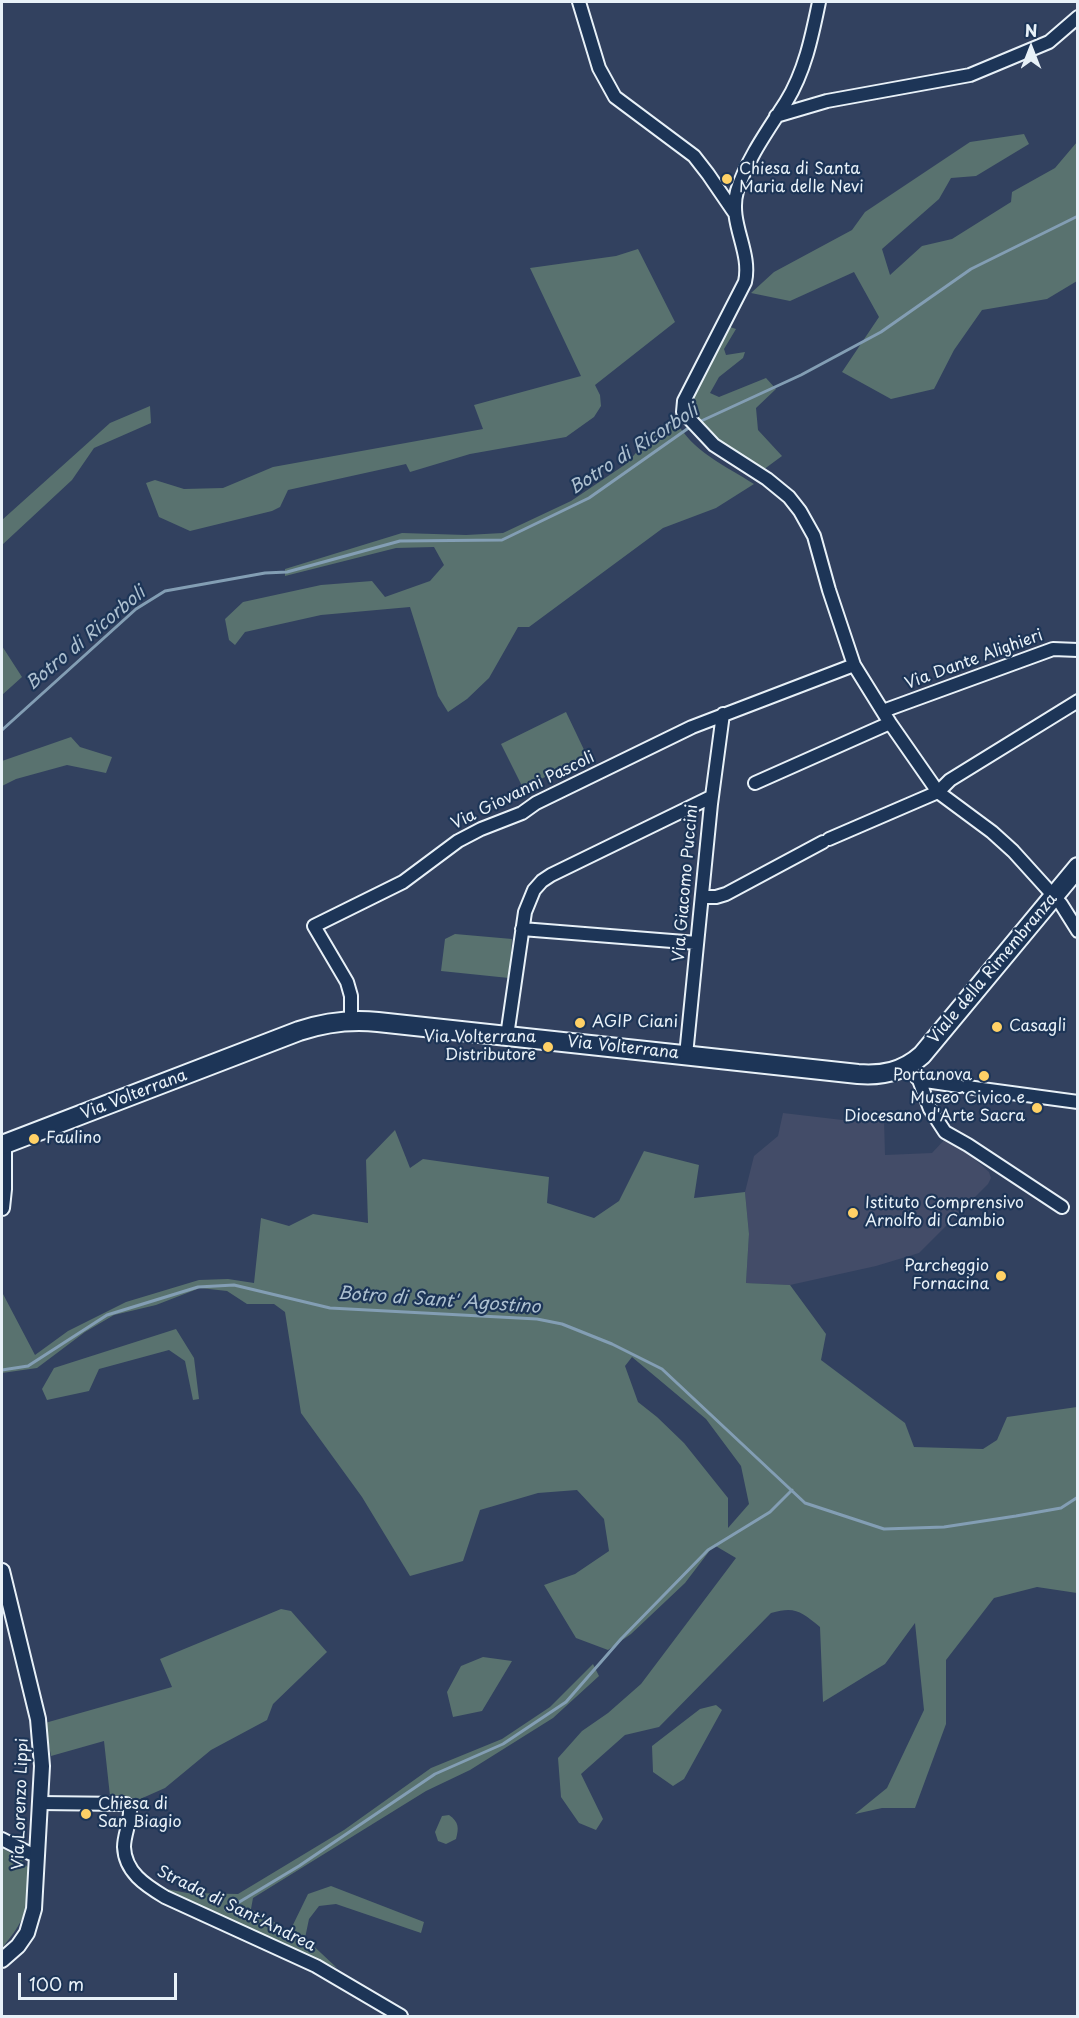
<!DOCTYPE html>
<style>
body{margin:0}
#map{position:relative;width:1079px;height:2018px;overflow:hidden;background:#32415f;font-family:"Playpen Sans",sans-serif}
canvas{display:block}
.frame{position:absolute;inset:0;border:3px solid #e8f1f8;pointer-events:none}
.north{position:absolute;left:1001px;top:18px;width:60px;height:60px;-webkit-text-stroke:4px #1d3557;paint-order:stroke;rotate:0deg;font-size:16px;font-weight:700;line-height:24px;text-align:center;color:#e8f1f8}
.north::after{content:'';display:block;margin:auto;width:21px;height:27px;background:#e8f1f8;clip-path:polygon(50% 0,100% 100%,50% 72%,0 100%)}
.scale{position:absolute;left:18px;top:1973px;width:159px;height:27px;box-sizing:border-box;border:3px solid #e8f1f8;border-top:0;padding-left:8px;font-size:18px;line-height:21px;white-space:nowrap;color:#e8f1f8;-webkit-text-stroke:4px #1d3557;paint-order:stroke}
</style>
<div id="map">
<canvas width="1079" height="2018"></canvas>
<div class="frame"></div>
<div class="north">N</div>
<div class="scale">100 m</div>
</div>
<script>
const g = document.querySelector('canvas').getContext('2d');
g.lineJoin = 'round';
function fillPath(path, color) {
  g.fillStyle = color;
  g.fill(path, 'evenodd');
}
function strokePath(path, color, width, dash) {
  g.strokeStyle = color;
  g.lineWidth = width;
  g.lineCap = dash ? 'butt' : 'round';
  g.setLineDash(dash || []);
  g.stroke(path);
}
function label(font, color, halo, rows, align = 'center') {
  g.font = font + ' "Playpen Sans",sans-serif';
  g.lineWidth = 4.5;
  g.setLineDash([]);
  g.textBaseline = 'middle';
  g.strokeStyle = halo;
  g.fillStyle = color;
  for (const [text, x, y, turn = 0] of rows) {
    g.save();
    g.translate(x, y);
    g.rotate((+turn || 0) * Math.PI / 180);
    g.textAlign = isNaN(turn) ? turn : align;
    if (halo) g.strokeText(text, 0, 0);
    g.fillText(text, 0, 0);
    g.restore();
  }
}
const built = new Path2D(`
 M 783,1113 L 851,1121 L 884,1119 L 885,1155 L 932,1153 L 946,1138 L 971,1156 L 989,1172 L 991,1178 L 988,1184 L 919,1253 L 876,1266 L 790,1285 L 746,1283 L 749,1234 L 745,1192 L 754,1156 L 778,1136 Z`);
const green = new Path2D(`
 M 1024,134 L 1029,144 L 976,176 L 951,178 L 939,199 L 882,249 L 890,275 L 922,246 L 952,239 L 1011,202 L 1012,192 L 1055,168 L 1077,142 L 1077,281 L 1047,299 L 982,310 L 954,350 L 934,389 L 891,399 L 842,372 L 879,317 L 854,272 L 790,301 L 751,293 L 774,272 L 852,230 L 865,212 L 970,142 Z
 M 638,249 L 675,322 L 595,385 L 600,395 L 601,406 L 594,417 L 566,437 L 470,454 L 410,472 L 406,464 L 288,490 L 280,507 L 272,511 L 190,531 L 159,517 L 146,483 L 155,480 L 184,489 L 223,488 L 273,467 L 483,429 L 474,405 L 581,376 L 530,268 L 616,256 Z
 M 724,325 L 736,329 L 724,349 L 726,355 L 745,352 L 743,358 L 719,377 L 710,393 L 719,397 L 766,378 L 776,389 L 756,408 L 758,430 L 782,456 L 763,470 L 709,433 L 689,413 L 689,404 Z
 M 150,406 L 151,423 L 94,448 L 72,480 L 2,545 L 2,520 L 110,423 Z
 M 675,419 C 691,451 726,466 754,484 L 716,508 L 663,528 L 529,627 L 518,627 L 489,678 L 467,699 L 448,712 L 438,696 L 410,607 L 321,615 L 245,632 L 235,645 L 229,640 L 225,619 L 243,602 L 321,585 L 372,581 L 385,597 L 430,581 L 444,565 L 434,547 L 396,548 L 285,576 L 285,569 L 402,533 L 466,535 L 503,533 L 571,501 L 626,464 L 643,445 Z
 M 2,646 L 22,677 L 2,695 Z
 M 566,712 L 587,756 L 523,788 L 501,744 Z
 M 71,737 L 80,747 L 112,757 L 106,773 L 67,765 L 16,779 L 2,786 L 2,761 Z
 M 455,934 L 512,939 L 509,978 L 441,971 L 445,939 Z
 M 395,1130 L 410,1168 L 423,1159 L 549,1177 L 547,1203 L 594,1218 L 619,1201 L 644,1151 L 699,1165 L 694,1198 L 745,1192 L 749,1234 L 746,1283 L 790,1285 L 826,1334 L 821,1360 L 905,1423 L 914,1447 L 983,1449 L 997,1440 L 1007,1417 L 1077,1407 L 1077,1593 L 1037,1587 L 994,1598 L 946,1660 L 946,1724 L 915,1808 L 882,1808 L 855,1814 L 887,1788 L 924,1710 L 915,1623 L 885,1664 L 823,1702 L 820,1627 C 801,1612 796,1606 771,1613 L 659,1727 L 625,1735 L 581,1774 L 603,1819 L 596,1830 L 579,1823 L 561,1797 L 558,1758 L 582,1731 L 608,1713 L 641,1684 L 736,1558 L 714,1545 L 685,1583 L 631,1634 L 608,1650 L 576,1638 L 544,1585 L 575,1574 L 609,1551 L 604,1519 L 577,1490 L 538,1493 L 480,1510 L 463,1561 L 410,1576 L 362,1497 L 301,1413 L 285,1312 L 274,1304 L 247,1304 L 227,1291 L 200,1288 L 156,1305 L 114,1315 L 85,1332 L 37,1368 L 2,1373 L 3,1294 L 35,1355 L 68,1331 L 126,1302 L 199,1280 L 228,1279 L 254,1283 L 261,1218 L 289,1226 L 313,1214 L 368,1223 L 366,1160 ZM 632,1357 L 706,1419 L 741,1466 L 749,1504 L 728,1528 L 728,1498 L 684,1443 L 657,1417 L 638,1402 L 625,1366 Z
 M 176,1329 L 194,1358 L 199,1399 L 193,1400 L 185,1361 L 169,1350 L 99,1369 L 89,1391 L 47,1400 L 42,1389 L 54,1368 Z
 M 281,1609 L 291,1611 L 327,1652 L 273,1704 L 267,1720 L 211,1750 L 165,1788 L 138,1800 L 123,1795 L 110,1796 L 104,1741 L 51,1756 L 45,1723 L 172,1687 L 160,1659 Z
 M 483,1657 L 512,1661 L 482,1711 L 453,1717 L 447,1692 L 461,1666 Z
 M 593,1664 L 599,1676 L 553,1718 L 470,1770 L 426,1791 L 253,1898 L 251,1909 L 290,1931 L 308,1894 L 331,1886 L 424,1922 L 421,1933 L 336,1904 L 319,1906 L 309,1919 L 305,1938 L 337,1968 L 162,1888 L 187,1893 L 238,1894 L 344,1830 L 431,1768 L 502,1739 L 550,1707 Z
 M 716,1705 L 722,1710 L 684,1779 L 673,1786 L 653,1772 L 652,1746 L 700,1709 Z
 M 449,1815 C 459,1822 459,1828 456,1839 L 446,1844 L 438,1841 L 435,1832 L 442,1816 Z
 M 2,1848 L 21,1859 L 30,1870 C 28,1908 27,1918 2,1948 Z`);
const stream = new Path2D(`
 M 699,422 L 801,375 L 881,332 L 971,269 L 1078,216
 M 2,730 L 136,609 L 165,591 L 265,573 L 287,572 L 400,541 L 502,540 L 589,498 L 690,427
 M 2,1370 L 28,1366 L 107,1315 L 198,1287 L 234,1285 L 330,1308 L 537,1319 L 562,1324 L 612,1344 L 662,1369 L 805,1503 L 884,1529 L 944,1527 L 1016,1516 L 1061,1508 L 1078,1497
 M 226,1910 L 299,1866 L 435,1774 L 503,1744 L 566,1702 L 621,1639 L 708,1550 L 770,1512 L 792,1490`);
const minor = new Path2D(`
 M 579,2 L 599,68 L 615,97 L 694,156 L 708,174 L 734,212
 M 819,2 C 812,36 805,71 786,102 C 768,130 747,159 737,191 C 728,223 752,251 745,282 L 684,401 L 683,412 L 714,445 L 767,479 L 789,497 L 800,511 L 814,536 L 829,590 L 854,665 L 890,723 L 938,792 L 992,832 L 1013,851 L 1061,904 L 1078,931
 M 776,116 L 827,101 L 970,75 L 1049,42 L 1078,17
 M 883,711 L 1053,649 L 1078,650
 M 755,783 L 890,723
 M 829,839 L 938,792 L 950,780 L 1078,701
 M 702,897 L 716,897 L 726,894 L 823,842
 M 522,929 L 697,943
 M 351,1020 L 351,996 L 347,982 L 314,926 L 403,882 L 458,841 L 481,829 L 522,813 L 536,803 L 692,727 L 854,665
 M 507,1036 L 525,912 L 534,890 L 542,881 L 551,875 L 711,797
 M 686,1055 L 711,804 L 723,714
 M 906,1066 L 919,1080 L 930,1109 L 945,1132 L 968,1145 L 1062,1207
 M 919,1080 L 959,1086
 M 967,1087 L 1078,1102
 M 40,1803 L 126,1804 L 130,1808 C 131,1822 124,1834 124,1847 C 125,1872 145,1885 165,1897 L 316,1966 L 401,2016
 M 2,1839 L 29,1853 L 37,1856`);
const tertiary = new Path2D(`
 M 2,1208 L 4,1189 L 4,1144
 M 2,1571 L 38,1719 L 42,1766 L 34,1909 L 27,1933 L 18,1946 L 2,1960`);
const primary = new Path2D(`
 M 2,1145 L 299,1031 C 326,1022 350,1019 378,1022 L 858,1074 C 882,1076 903,1072 922,1055 L 1078,867`);
const markers = [
 [727,179,6,"#ffd166"],
 [580,1023,6,"#ffd166"],
 [997,1027,6,"#ffd166"],
 [548,1047,6,"#ffd166"],
 [984,1076,6,"#ffd166"],
 [1037,1108,6,"#ffd166"],
 [34,1139,6,"#ffd166"],
 [853,1213,6,"#ffd166"],
 [1001,1276,6,"#ffd166"],
 [86,1814,6,"#ffd166"]
];
const poiNames = [
 ["Chiesa di Santa",739,170],
 ["Maria delle Nevi",739,188],
 ["AGIP Ciani",592,1023],
 ["Casagli",1009,1027],
 ["Via Volterrana",536,1038,"right"],
 ["Distributore",536,1056,"right"],
 ["Portanova",972,1076,"right"],
 ["Museo Civico e",1025,1099,"right"],
 ["Diocesano d'Arte Sacra",1025,1117,"right"],
 ["Faulino",46,1139],
 ["Istituto Comprensivo",865,1204],
 ["Arnolfo di Cambio",865,1222],
 ["Parcheggio",989,1267,"right"],
 ["Fornacina",989,1285,"right"],
 ["Chiesa di",98,1805],
 ["San Biagio",98,1823]
];
const streetNames = [
 ["Via Dante Alighieri",974,660,-20],
 ["Via Giovanni Pascoli",523,791,-26],
 ["Via Giacomo Puccini",686,883,-85],
 ["Viale della Rimembranza",993,969,-50],
 ["Via Volterrana",623,1048,6],
 ["Via Volterrana",134,1095,-21],
 ["Via Lorenzo Lippi",21,1804,-88],
 ["Strada di Sant'Andrea",236,1909,26]
];
const waterNames = [
 ["Botro di Ricorboli",634,450,-33],
 ["Botro di Ricorboli",86,639,-40],
 ["Botro di Sant' Agostino",439,1301,4]
];
fillPath(built, '#434c68');
fillPath(green, '#59726f');
strokePath(stream, '#839eb4', 3);
strokePath(minor, '#e8f1f8', 16);
strokePath(tertiary, '#e8f1f8', 18);
strokePath(primary, '#e8f1f8', 22);
strokePath(minor, '#1d3557', 12);
strokePath(tertiary, '#1d3557', 14);
strokePath(primary, '#1d3557', 18);
for (const [x, y, r, color] of markers) {
  const dot = new Path2D();
  dot.arc(x, y, r, 0, 2 * Math.PI);
  g.fillStyle = color;
  g.fill(dot);
  strokePath(dot, '#1d3557', 2);
}
label('16px', '#e8f1f8', '#1d3557', poiNames, 'left');
label('16px', '#e8f1f8', '#1d3557', streetNames);
label('italic 18px', '#adc0d0', '#1d3557', waterNames);
</script>
